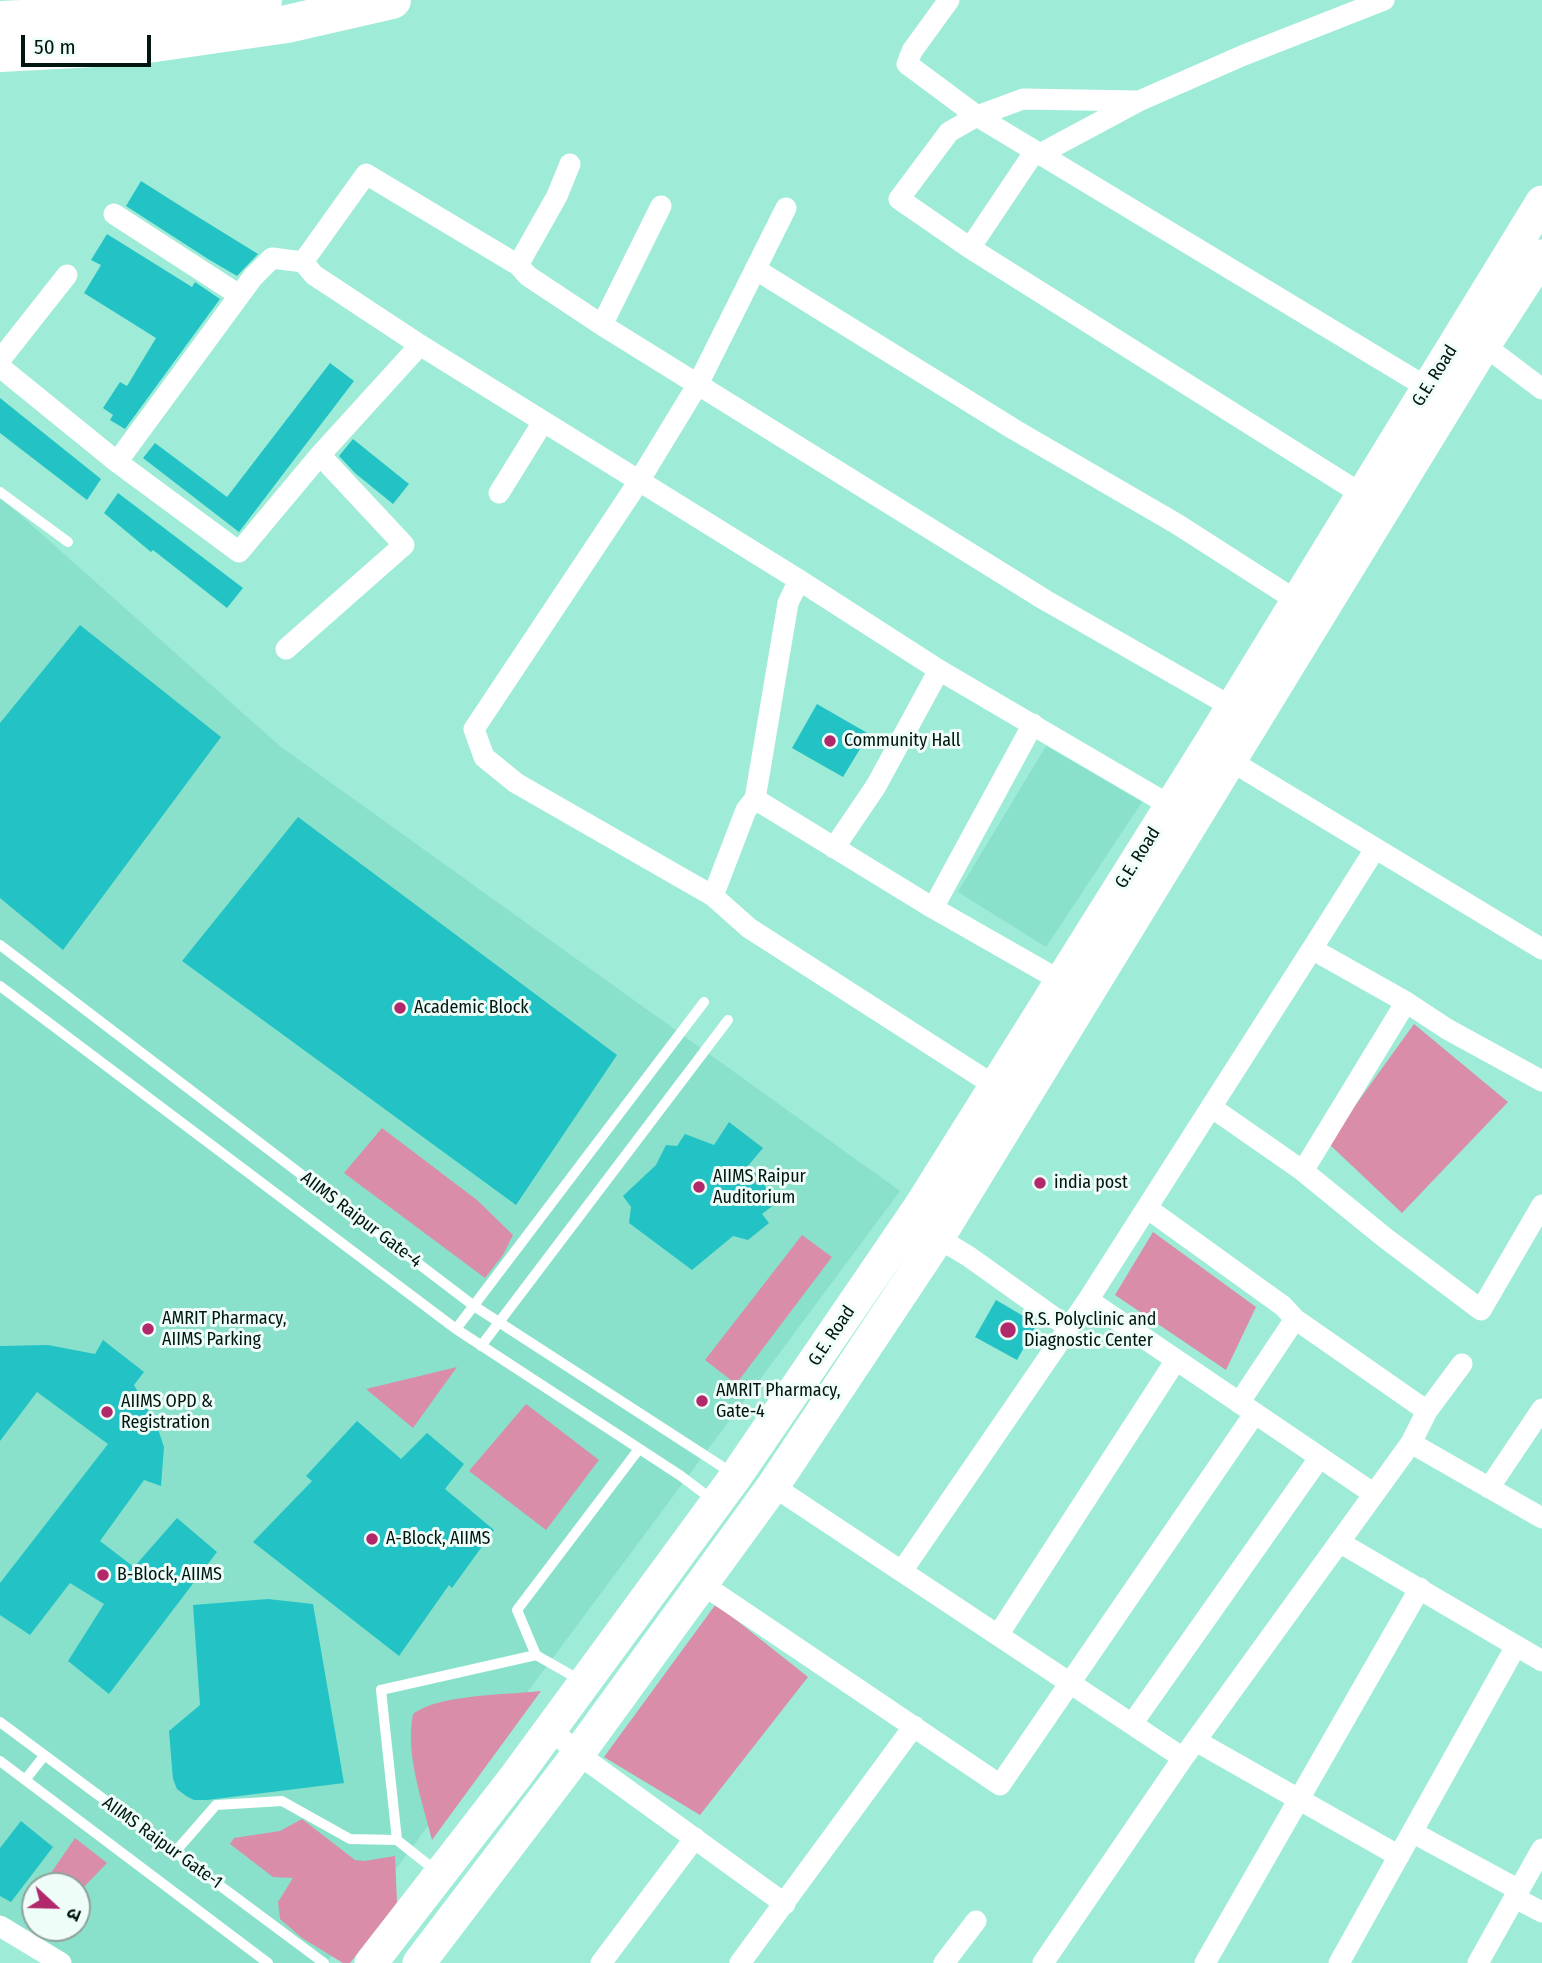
<!DOCTYPE html>
<meta charset="utf-8">
<style>
body{margin:0}
#map{position:relative;width:1542px;height:1963px;overflow:hidden;background:#9eebd7;font-family:"Fira Sans Condensed","Noto Sans Devanagari",sans-serif}
canvas{display:block}
.north{position:absolute;left:21px;top:1872px;width:70px;height:70px;box-sizing:border-box;background:#effdf9;border:2px solid #90a19c;border-radius:50%;rotate:112deg;font-size:19px;font-weight:700;line-height:28px;text-align:center;color:#011611}
.north::after{content:'';display:block;margin:auto;width:24px;height:32px;background:#b1296b;clip-path:polygon(50% 0,100% 100%,50% 72%,0 100%)}
.scale{position:absolute;left:21px;top:35px;width:130px;height:32px;box-sizing:border-box;border:4px solid #011611;border-top:0;padding-left:9px;font-size:21px;line-height:24px;white-space:nowrap;color:#011611;-webkit-text-stroke:5px #effdf9;paint-order:stroke}
</style>
<div id="map">
<canvas width="1542" height="1963"></canvas>
<div class="north">उ</div>
<div class="scale">50 m</div>
</div>
<script>
const g = document.querySelector('canvas').getContext('2d');
g.lineJoin = 'round';
function fillPath(path, color) {
  g.fillStyle = color;
  g.fill(path, 'evenodd');
}
function strokePath(path, color, width, dash) {
  g.strokeStyle = color;
  g.lineWidth = width;
  g.lineCap = dash ? 'butt' : 'round';
  g.setLineDash(dash || []);
  g.stroke(path);
}
function label(font, color, halo, rows, align = 'center') {
  g.font = font + ' "Fira Sans Condensed",sans-serif';
  g.lineWidth = 6;
  g.setLineDash([]);
  g.textBaseline = 'middle';
  g.strokeStyle = halo;
  g.fillStyle = color;
  for (const [text, x, y, turn = 0] of rows) {
    g.save();
    g.translate(x, y);
    g.rotate((+turn || 0) * Math.PI / 180);
    g.textAlign = isNaN(turn) ? turn : align;
    if (halo) g.strokeText(text, 0, 0);
    g.fillText(text, 0, 0);
    g.restore();
  }
}
const built = new Path2D(`
 M 0,497 L 281,747 L 900,1191 L 326,1963 L 67,1963 L 0,1921 ZM 35,1886 L 77,1886 L 77,1928 L 35,1928 Z
 M 1046,746 L 1142,802 L 1046,947 L 958,892 Z`);
const green = new Path2D(`
 M 1414,1024 L 1508,1102 L 1402,1213 L 1328,1143 Z
 M 382,1128 L 477,1200 L 513,1235 L 503,1255 L 485,1278 L 344,1173 Z
 M 1153,1232 L 1256,1307 L 1226,1370 L 1115,1295 Z
 M 802,1235 L 832,1257 L 736,1384 L 705,1360 Z
 M 457,1367 L 413,1428 L 366,1389 Z
 M 526,1404 L 599,1460 L 546,1530 L 469,1471 Z
 M 716,1604 L 808,1677 L 700,1815 L 604,1757 Z
 M 541,1691 L 432,1840 C 422,1800 405,1754 413,1714 C 439,1694 507,1695 541,1691 Z
 M 302,1819 L 355,1860 L 364,1861 L 395,1856 L 397,1903 L 350,1963 L 343,1963 L 302,1938 L 280,1919 L 278,1902 L 293,1878 L 273,1877 L 230,1844 L 234,1838 L 280,1831 Z
 M 75,1838 L 107,1863 L 77,1894 L 77,1886 L 42,1886 Z`);
const building = new Path2D(`
 M 141,181 L 190,212 L 258,254 L 237,276 L 208,259 L 126,206 Z
 M 107,234 L 192,287 L 195,282 L 220,299 L 125,429 L 110,420 L 113,415 L 103,408 L 120,382 L 127,386 L 156,338 L 84,293 L 101,265 L 91,260 Z
 M 330,363 L 354,381 L 239,532 L 143,458 L 155,443 L 227,497 Z
 M 0,398 L 101,479 L 87,500 L 0,433 Z
 M 353,439 L 409,484 L 393,504 L 355,473 L 339,456 Z
 M 118,493 L 243,588 L 227,608 L 153,550 L 151,552 L 104,513 Z
 M 80,625 L 221,737 L 63,950 L 0,898 L 0,723 Z
 M 817,704 L 869,734 L 843,777 L 792,748 Z
 M 298,817 L 617,1055 L 516,1205 L 182,961 Z
 M 729,1122 L 763,1148 L 747,1167 L 760,1177 L 775,1204 L 762,1214 L 769,1223 L 748,1240 L 733,1236 L 692,1270 L 629,1223 L 631,1207 L 623,1196 L 656,1165 L 666,1145 L 677,1146 L 685,1134 L 714,1145 Z
 M 996,1300 L 1037,1324 L 1017,1360 L 975,1337 Z
 M 103,1340 L 144,1372 L 134,1385 L 157,1426 L 164,1447 L 161,1486 L 144,1480 L 100,1541 L 134,1567 L 177,1518 L 217,1552 L 109,1694 L 68,1661 L 104,1604 L 70,1583 L 30,1635 L 0,1615 L 0,1583 L 108,1444 L 37,1392 L 0,1441 L 0,1346 L 48,1345 L 95,1354 Z
 M 357,1421 L 401,1459 L 427,1433 L 464,1464 L 445,1489 L 494,1530 L 452,1588 L 449,1585 L 399,1656 L 253,1542 L 312,1481 L 306,1476 Z
 M 268,1599 L 313,1604 L 344,1783 L 207,1800 L 194,1800 L 186,1796 L 177,1789 L 173,1779 L 169,1731 L 200,1705 L 193,1605 Z
 M 21,1821 L 53,1847 L 11,1902 L 0,1896 L 0,1848 Z`);
const lane = new Path2D(`
 M 0,492 L 68,542
 M 0,945 L 474,1306 L 732,1473
 M 0,986 L 456,1329 L 681,1476 L 714,1501
 M 456,1329 L 704,1002
 M 481,1346 L 728,1020
 M 536,1655 L 517,1610 L 639,1449
 M 0,1722 L 324,1963
 M 0,1761 L 268,1963
 M 25,1780 L 44,1756
 M 175,1852 L 216,1805 L 282,1801 L 350,1839 L 397,1840
 M 436,1871 L 397,1840 L 381,1690 L 536,1655 L 580,1680`);
const street = new Path2D(`
 M 949,0 L 912,51 L 907,64 L 977,116 L 1428,388
 M 1040,154 L 1137,102
 M 786,208 L 698,384 L 639,481 L 474,729 L 484,757 L 516,783 L 713,896 L 749,928 L 995,1086
 M 114,214 L 239,295
 M 970,248 L 1035,151
 M 303,262 L 366,174 L 518,265 L 528,276 L 602,325 L 1045,600 L 1232,707
 M 518,265 L 557,196 L 570,164
 M 755,269 L 1015,430 L 1177,524 L 1297,601
 M 602,325 L 661,206
 M 1477,340 L 1542,389
 M 0,360 L 67,275
 M 0,367 L 117,462 L 239,552 L 320,455 L 420,345
 M 117,462 L 253,277 L 272,258 L 303,262 L 314,275 L 420,345 L 799,580 L 939,670 L 1171,806
 M 499,493 L 543,422
 M 1363,495 L 970,248 L 899,199 L 949,132 L 977,116 L 1023,99 L 1139,101 L 1244,55 L 1384,0
 M 286,649 L 404,545 L 320,455
 M 1221,755 L 1542,949
 M 755,799 L 933,908 L 1061,981
 M 834,848 L 876,786 L 939,670
 M 1375,849 L 1312,949 L 1406,1002 L 1303,1171 L 1384,1237 L 1481,1310 L 1542,1205
 M 713,896 L 746,810 L 755,799 L 788,603 L 799,580
 M 933,908 L 1033,724
 M 1406,1002 L 1447,1029 L 1542,1081
 M 1211,1107 L 1303,1171
 M 1147,1208 L 1283,1306 L 1295,1319 L 1427,1411
 M 938,1238 L 968,1256 L 1069,1328
 M 1088,1300 L 1374,1494
 M 1239,1403 L 1295,1319
 M 1411,1443 L 1542,1518
 M 773,1486 L 1183,1758
 M 1489,1488 L 1542,1409
 M 1339,1542 L 1542,1661
 M 902,1571 L 1088,1300 L 1312,949
 M 702,1584 L 1000,1785 L 1255,1413
 M 998,1635 L 1176,1360
 M 1132,1724 L 1320,1457
 M 551,1729 L 578,1754 L 785,1904
 M 1196,1741 L 1399,1856
 M 1412,1832 L 1519,1890
 M 1515,1898 L 1542,1912
 M 0,1926 L 61,1963
 M 601,1963 L 695,1838
 M 740,1963 L 914,1726
 M 944,1963 L 976,1921
 M 1043,1963 L 1183,1758 L 1411,1443 L 1427,1411 L 1462,1364
 M 1205,1963 L 1420,1588
 M 1339,1963 L 1516,1646
 M 1478,1963 L 1542,1849`);
const primary = new Path2D(`
 M 371,1963 L 516,1776 L 736,1476 L 921,1205 L 1209,745 L 1542,202
 M 419,1963 L 578,1754 L 773,1486 L 938,1238 L 1485,344 L 1542,256`);
const highway = new Path2D(`
 M 0,20 L 135,14 L 263,0
 M 0,53 L 134,46 L 287,24 L 392,0`);
const markers = [
 [830,741,7,"#b1296b"],
 [400,1008,7,"#b1296b"],
 [1040,1183,7,"#b1296b"],
 [699,1187,7,"#b1296b"],
 [148,1329,7,"#b1296b"],
 [1008,1330,9,"#b1296b"],
 [702,1401,7,"#b1296b"],
 [107,1412,7,"#b1296b"],
 [372,1539,7,"#b1296b"],
 [103,1575,7,"#b1296b"]
];
const streetNames = [
 ["G.E. Road",1435,376,-58],
 ["G.E. Road",1138,858,-58],
 ["AIIMS Raipur Gate-4",361,1220,37],
 ["G.E. Road",832,1336,-56],
 ["AIIMS Raipur Gate-1",162,1843,36]
];
const poiNames = [
 ["Community Hall",844,741],
 ["Academic Block",414,1008],
 ["AIIMS Raipur",713,1177],
 ["Auditorium",713,1198],
 ["india post",1054,1183],
 ["AMRIT Pharmacy,",162,1319],
 ["AIIMS Parking",162,1340],
 ["R.S. Polyclinic and",1024,1320],
 ["Diagnostic Center",1024,1341],
 ["AMRIT Pharmacy,",716,1391],
 ["Gate-4",716,1412],
 ["AIIMS OPD &",121,1402],
 ["Registration",121,1423],
 ["A-Block, AIIMS",386,1539],
 ["B-Block, AIIMS",117,1575]
];
fillPath(built, '#89e1cb');
fillPath(green, '#d98da9');
fillPath(building, '#23c3c5');
strokePath(lane, '#fff', 10);
strokePath(street, '#fff', 21);
strokePath(primary, '#fff', 33);
strokePath(highway, '#fff', 38);
for (const [x, y, r, color] of markers) {
  const dot = new Path2D();
  dot.arc(x, y, r, 0, 2 * Math.PI);
  g.fillStyle = color;
  g.fill(dot);
  strokePath(dot, '#effdf9', 2.5);
}
label('18px', '#011611', '#effdf9', streetNames);
label('18px', '#011611', '#effdf9', poiNames, 'left');
</script>
